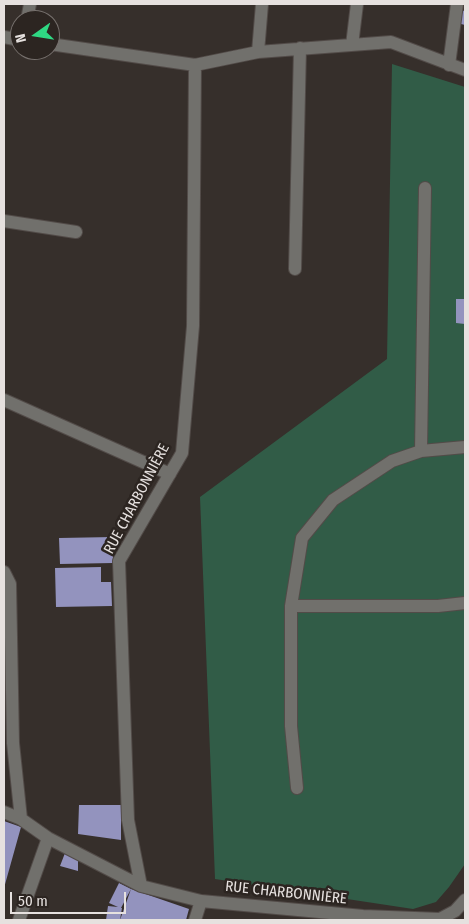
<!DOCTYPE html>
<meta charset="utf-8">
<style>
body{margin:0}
#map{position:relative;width:469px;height:924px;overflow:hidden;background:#362f2b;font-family:"Fira Sans Condensed",sans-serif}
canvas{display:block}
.frame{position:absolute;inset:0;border:5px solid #e6e1df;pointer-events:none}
.north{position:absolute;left:10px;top:10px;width:50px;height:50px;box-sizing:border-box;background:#2c2521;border:1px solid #76706d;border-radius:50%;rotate:257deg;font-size:14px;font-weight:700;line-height:20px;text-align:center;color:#e6e1df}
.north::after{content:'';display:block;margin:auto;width:18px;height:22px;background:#2fd883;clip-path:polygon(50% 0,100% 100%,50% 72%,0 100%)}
.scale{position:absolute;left:10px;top:892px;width:116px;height:22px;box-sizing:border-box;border:2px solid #e6e1df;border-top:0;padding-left:6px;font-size:15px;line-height:18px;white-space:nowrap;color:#e6e1df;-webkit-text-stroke:4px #2c2521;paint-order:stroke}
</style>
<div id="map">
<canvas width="469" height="924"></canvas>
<div class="frame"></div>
<div class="north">N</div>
<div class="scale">50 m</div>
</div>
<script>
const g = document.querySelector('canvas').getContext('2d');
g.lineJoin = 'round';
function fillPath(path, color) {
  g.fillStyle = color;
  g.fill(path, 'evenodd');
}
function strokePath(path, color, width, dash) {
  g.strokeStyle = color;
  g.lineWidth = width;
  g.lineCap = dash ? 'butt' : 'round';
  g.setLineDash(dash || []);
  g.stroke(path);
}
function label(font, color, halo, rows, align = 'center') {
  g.font = font + ' "Fira Sans Condensed",sans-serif';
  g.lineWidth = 5;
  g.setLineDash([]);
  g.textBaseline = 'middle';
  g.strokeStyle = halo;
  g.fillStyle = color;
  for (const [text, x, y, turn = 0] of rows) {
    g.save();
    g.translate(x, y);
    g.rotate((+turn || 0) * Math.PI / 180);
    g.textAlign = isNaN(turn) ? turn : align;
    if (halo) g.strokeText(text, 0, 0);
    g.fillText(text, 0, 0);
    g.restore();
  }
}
const green = new Path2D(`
 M 392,64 L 465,87 L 465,864 L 449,887 L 436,902 L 413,909 L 215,879 L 200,497 L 387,359 Z`);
const building = new Path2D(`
 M 459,10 L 465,11 L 465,25 L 457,23 Z
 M 456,299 L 465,299 L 465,324 L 456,323 Z
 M 113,537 L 113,563 L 60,564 L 59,538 Z
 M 101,567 L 101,582 L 111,582 L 112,606 L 56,607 L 55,568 Z
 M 79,805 L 121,805 L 121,840 L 78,834 Z
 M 4,821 L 21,827 L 4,888 Z
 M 65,853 L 78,858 L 78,871 L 60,866 Z
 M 119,883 L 131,889 L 189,909 L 186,920 L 120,920 L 131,889 L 121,908 L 122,908 L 120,920 L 106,920 L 108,906 L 118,907 L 109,903 Z`);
const minor = new Path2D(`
 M 27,20 L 30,4
 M 4,37 L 20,40
 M 50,44 L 195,65 L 258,52 L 391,42 L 465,70
 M 352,45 L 357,4
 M 258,52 L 262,4
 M 449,65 L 457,4
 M 4,221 L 76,232
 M 295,269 L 300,48
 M 4,400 L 170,474
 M 421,451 L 425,188
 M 4,572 L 10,584 L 13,743 L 21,819
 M 291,606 L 438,606 L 465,603
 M 297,788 L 291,726 L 291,606 L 302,538 L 333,500 L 392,461 L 421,451 L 465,447
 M 4,812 L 21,819 L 48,838 L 141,886 L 201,901 L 363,916 L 440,919 L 455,911 L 465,900
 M 141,886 L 128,820 L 119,561 L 182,453 L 193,326 L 195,65
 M 19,920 L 48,838
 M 195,920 L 201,901`);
const streetNames = [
 ["RUE CHARBONNIÈRE",137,499,-62],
 ["RUE CHARBONNIÈRE",286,893,6]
];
fillPath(green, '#315c47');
fillPath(building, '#9393be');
strokePath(minor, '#524b48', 14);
strokePath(minor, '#71706c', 12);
label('15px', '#e6e1df', '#2c2521', streetNames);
</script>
